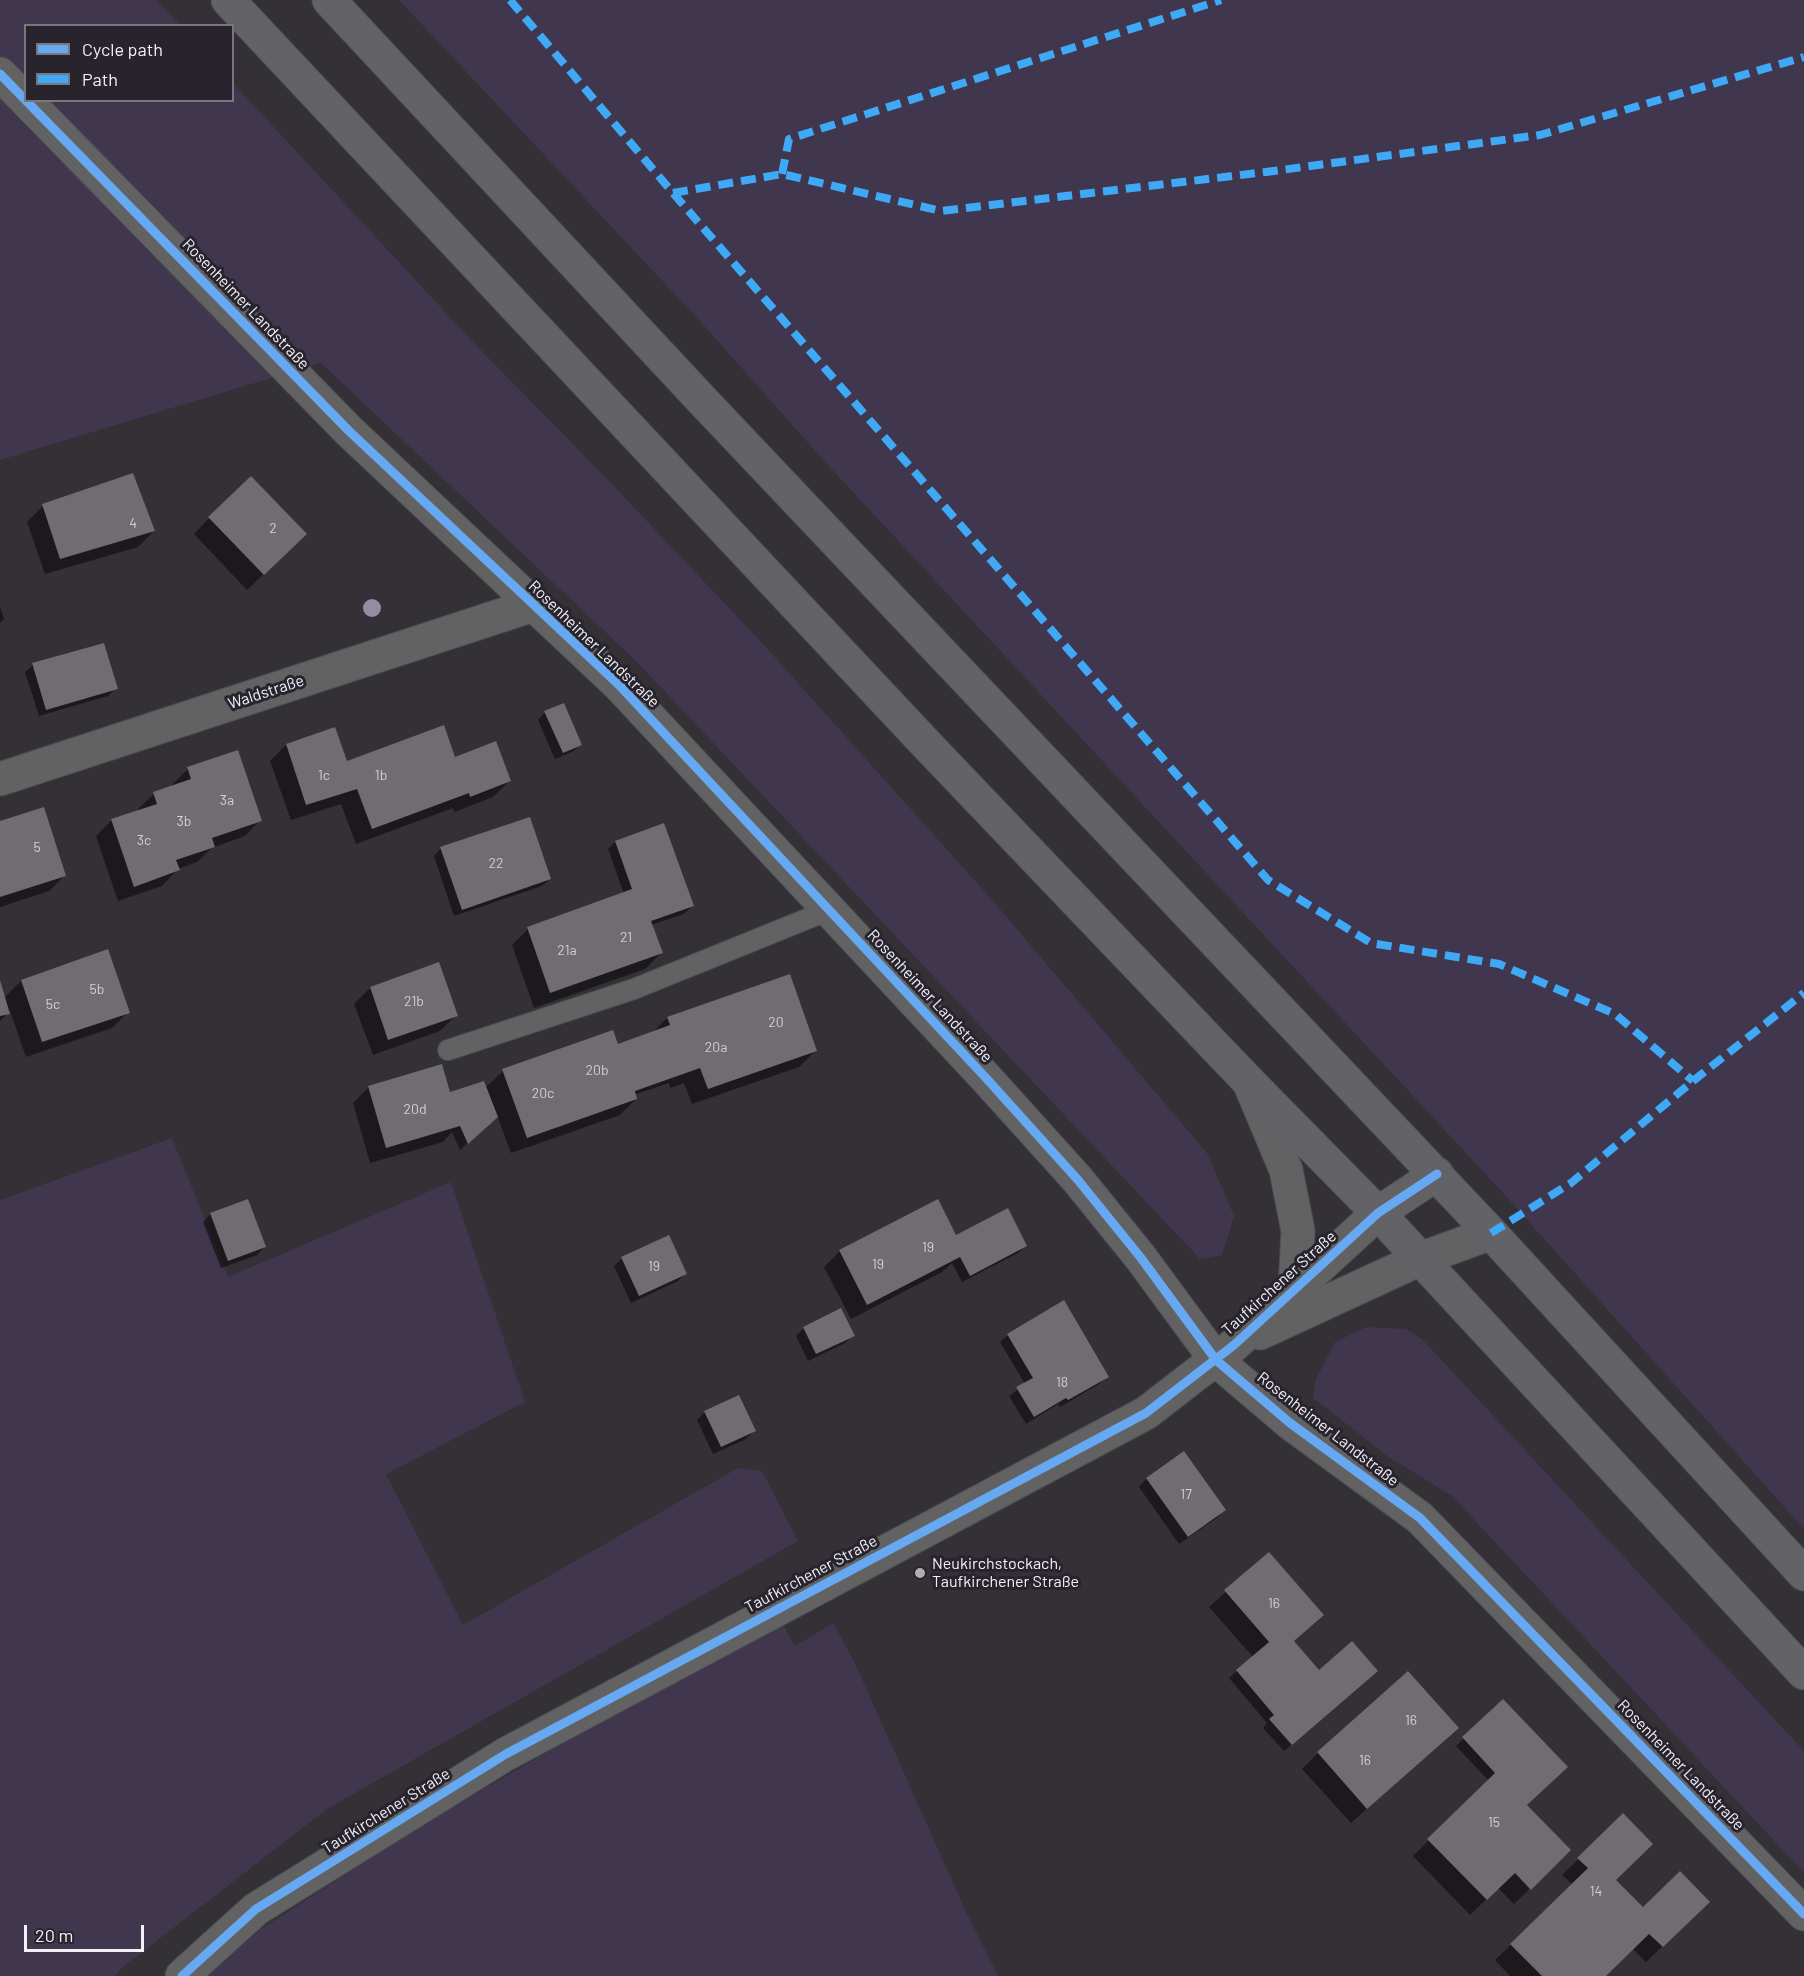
<!DOCTYPE html>
<meta charset="utf-8">
<style>
body{margin:0}
#map{position:relative;width:1804px;height:1976px;overflow:hidden;background:#333036;font-family:Barlow,sans-serif}
canvas{display:block}
.legend{position:absolute;left:24px;top:24px;width:210px;height:78px;box-sizing:border-box;background:#28242e;border:2px solid #79767e;margin:0;padding:8px 10px;list-style:none;font-size:18px;color:#f3f0f7}
.legend li{display:flex;align-items:center;gap:12px;height:30px}
.legend b{width:30px;border:2px solid #79767e}
.scale{position:absolute;left:24px;top:1925px;width:120px;height:27px;box-sizing:border-box;border:3px solid #f3f0f7;border-top:0;padding-left:8px;font-size:18px;line-height:21px;white-space:nowrap;color:#f3f0f7;-webkit-text-stroke:4px #28242e;paint-order:stroke}
</style>
<div id="map">
<canvas width="1804" height="1976"></canvas>
<ul class="legend">
<li><b style="height:8px;background:#66a8f1"></b>Cycle path</li>
<li><b style="height:8px;background:#3fa9f5"></b>Path</li>
</ul>
<div class="scale">20 m</div>
</div>
<script>
const g = document.querySelector('canvas').getContext('2d');
g.lineJoin = 'round';
function fillPath(path, color) {
  g.fillStyle = color;
  g.fill(path, 'evenodd');
}
function strokePath(path, color, width, dash) {
  g.strokeStyle = color;
  g.lineWidth = width;
  g.lineCap = dash ? 'butt' : 'round';
  g.setLineDash(dash || []);
  g.stroke(path);
}
function label(font, color, halo, rows, align = 'center') {
  g.font = font + ' Barlow,sans-serif';
  g.lineWidth = 6;
  g.setLineDash([]);
  g.textBaseline = 'middle';
  g.strokeStyle = halo;
  g.fillStyle = color;
  for (const [text, x, y, turn = 0] of rows) {
    g.save();
    g.translate(x, y);
    g.rotate((+turn || 0) * Math.PI / 180);
    g.textAlign = isNaN(turn) ? turn : align;
    if (halo) g.strokeText(text, 0, 0);
    g.fillText(text, 0, 0);
    g.restore();
  }
}
const green = new Path2D(`
 M 0,0 L 156,0 L 180,25 L 26,26 L 26,100 L 232,100 L 233,83 L 474,343 L 611,483 L 764,645 L 994,902 L 1207,1153 L 1234,1216 L 1222,1255 L 1200,1259 L 637,662 L 321,363 L 0,460 Z
 M 399,0 L 1804,0 L 1804,1529 L 1503,1193 L 826,463 L 699,320 Z
 M 172,1138 L 228,1277 L 451,1182 L 525,1402 L 386,1474 L 463,1625 L 738,1468 L 762,1471 L 798,1541 L 327,1809 L 123,1967 L 115,1976 L 0,1976 L 0,1200 Z
 M 1366,1327 L 1406,1329 L 1423,1340 L 1804,1751 L 1804,1873 L 1452,1496 L 1390,1458 L 1313,1398 L 1316,1379 L 1335,1342 Z
 M 779,1617 L 795,1646 L 833,1623 L 854,1661 L 967,1914 L 998,1976 L 208,1976 L 258,1931 L 410,1832 Z`);
const shadow = new Path2D(`
 M 43,506 L 154,531 L 138,547 L 45,574 L 27,522 Z
 M 209,518 L 289,550 L 247,590 L 194,534 Z
 M 0,607 L 4,619 L 0,623 Z
 M 33,665 L 116,688 L 108,696 L 39,716 L 25,672 Z
 M 545,712 L 580,745 L 572,752 L 555,759 L 538,720 Z
 M 286,745 L 346,763 L 454,759 L 509,781 L 493,797 L 454,812 L 453,808 L 356,844 L 341,804 L 291,820 L 270,761 Z
 M 188,769 L 260,820 L 245,836 L 212,848 L 197,862 L 178,869 L 162,886 L 118,901 L 96,836 L 112,820 L 139,811 L 138,809 L 154,794 L 173,787 L 172,785 Z
 M 0,823 L 65,875 L 49,891 L 0,907 Z
 M 615,842 L 692,906 L 684,914 L 651,925 L 661,953 L 645,969 L 534,1008 L 512,945 L 528,929 L 624,894 L 608,849 Z
 M 441,848 L 550,879 L 542,886 L 454,916 L 434,856 Z
 M 438,964 L 456,1015 L 440,1031 L 373,1055 L 354,1004 L 370,988 Z
 M 21,981 L 128,1012 L 112,1028 L 26,1057 L 10,1011 L 0,1021 L 0,984 L 4,998 Z
 M 667,1018 L 815,1051 L 799,1067 L 692,1104 L 684,1083 L 670,1088 L 669,1083 L 634,1095 L 636,1099 L 620,1115 L 511,1153 L 497,1115 L 460,1150 L 452,1132 L 443,1142 L 370,1163 L 353,1103 L 369,1087 L 449,1095 L 485,1088 L 503,1071 L 617,1046 L 652,1033 Z
 M 937,1201 L 950,1240 L 1025,1246 L 1018,1253 L 962,1282 L 952,1263 L 942,1272 L 851,1319 L 824,1267 L 840,1251 Z
 M 211,1214 L 264,1247 L 257,1255 L 221,1268 L 203,1222 Z
 M 622,1258 L 685,1274 L 678,1281 L 631,1303 L 614,1266 Z
 M 804,1328 L 853,1335 L 845,1343 L 808,1361 L 796,1336 Z
 M 1008,1335 L 1107,1377 L 1099,1384 L 1060,1407 L 1058,1404 L 1026,1424 L 1009,1396 L 1025,1384 L 1000,1342 Z
 M 705,1412 L 754,1431 L 746,1439 L 713,1454 L 697,1420 Z
 M 1184,1453 L 1224,1510 L 1217,1518 L 1179,1544 L 1139,1487 L 1146,1479 Z
 M 1269,1554 L 1322,1615 L 1293,1642 L 1319,1672 L 1368,1678 L 1284,1751 L 1263,1728 L 1267,1723 L 1229,1678 L 1253,1657 L 1209,1607 Z
 M 1503,1701 L 1526,1805 L 1569,1850 L 1514,1904 L 1498,1888 L 1470,1915 L 1413,1856 L 1489,1781 L 1456,1746 Z
 M 1441,1743 L 1351,1823 L 1302,1769 L 1318,1753 Z
 M 1623,1816 L 1614,1880 L 1643,1909 L 1692,1918 L 1646,1962 L 1633,1949 L 1604,1976 L 1510,1976 L 1495,1960 L 1573,1885 L 1562,1875 Z`);
const building = new Path2D(`
 M 133,473 L 155,531 L 60,559 L 42,504 Z
 M 251,476 L 307,534 L 264,575 L 208,517 Z
 M 104,643 L 118,689 L 46,710 L 32,663 Z
 M 564,703 L 582,745 L 563,753 L 544,711 Z
 M 444,725 L 455,757 L 496,741 L 511,781 L 470,797 L 469,793 L 372,829 L 357,789 L 306,805 L 286,744 L 335,727 L 347,761 Z
 M 238,750 L 262,821 L 212,838 L 215,847 L 176,860 L 180,870 L 134,887 L 111,819 L 157,804 L 153,792 L 191,779 L 187,767 Z
 M 44,807 L 66,876 L 0,897 L 0,821 Z
 M 530,817 L 551,879 L 462,910 L 440,847 Z
 M 664,823 L 694,906 L 651,921 L 663,953 L 550,993 L 527,927 L 632,889 L 615,841 Z
 M 108,949 L 130,1013 L 42,1042 L 21,980 Z
 M 439,962 L 458,1016 L 388,1040 L 370,987 Z
 M 790,974 L 817,1051 L 708,1089 L 700,1068 L 635,1091 L 637,1099 L 527,1138 L 502,1069 L 613,1030 L 618,1044 L 670,1025 L 667,1017 Z
 M 0,980 L 10,1014 L 0,1016 Z
 M 442,1064 L 450,1092 L 484,1081 L 498,1117 L 468,1144 L 460,1126 L 386,1148 L 368,1086 Z
 M 248,1199 L 266,1247 L 228,1261 L 210,1213 Z
 M 938,1199 L 956,1235 L 1008,1208 L 1027,1246 L 970,1276 L 960,1257 L 867,1305 L 839,1250 Z
 M 669,1235 L 687,1274 L 639,1296 L 621,1257 Z
 M 1064,1300 L 1109,1377 L 1068,1400 L 1066,1398 L 1034,1417 L 1016,1387 L 1033,1378 L 1007,1334 Z
 M 841,1308 L 855,1336 L 816,1354 L 803,1327 Z
 M 739,1395 L 756,1431 L 721,1447 L 704,1411 Z
 M 1184,1451 L 1226,1510 L 1188,1537 L 1146,1478 Z
 M 1269,1552 L 1324,1615 L 1294,1641 L 1319,1670 L 1352,1641 L 1378,1671 L 1292,1745 L 1269,1719 L 1274,1715 L 1236,1670 L 1269,1642 L 1224,1590 Z
 M 1408,1671 L 1459,1728 L 1367,1809 L 1317,1752 Z
 M 1503,1699 L 1568,1767 L 1527,1805 L 1571,1850 L 1531,1890 L 1515,1873 L 1487,1900 L 1427,1839 L 1495,1773 L 1462,1737 Z
 M 1623,1813 L 1653,1844 L 1616,1880 L 1643,1907 L 1680,1871 L 1710,1902 L 1663,1947 L 1649,1934 L 1606,1976 L 1542,1976 L 1510,1944 L 1588,1868 L 1577,1858 Z`);
const lane = new Path2D(`
 M 448,1050 L 634,989 L 829,910`);
const street = new Path2D(`
 M 0,74 L 349,431 L 619,685 L 986,1078 L 1078,1180 L 1141,1258 L 1216,1360 L 1290,1423 L 1420,1518 L 1804,1914
 M 0,779 L 533,605
 M 1249,1082 L 1286,1170 L 1298,1231 L 1295,1288
 M 1260,1333 L 1420,1259 L 1491,1233
 M 182,1976 L 256,1909 L 506,1754 L 1146,1413 L 1234,1345 L 1378,1213 L 1437,1174`);
const secondary = new Path2D(`
 M 228,0 L 928,746 L 1249,1082 L 1378,1213 L 1804,1673
 M 329,0 L 701,399 L 1491,1233 L 1804,1574`);
const quiet = new Path2D(`
 M 510,0 L 673,193 L 1268,880 L 1371,943 L 1499,964 L 1615,1014 L 1693,1081
 M 782,174 L 789,139 L 1221,0
 M 673,193 L 782,174 L 941,211 L 1266,172 L 1540,135 L 1804,57
 M 1491,1233 L 1571,1183 L 1693,1081 L 1804,993`);
const cycleway = new Path2D(`
 M 0,74 L 349,431 L 619,685 L 986,1078 L 1078,1180 L 1141,1258 L 1216,1360 L 1290,1423 L 1420,1518 L 1804,1914
 M 182,1976 L 256,1909 L 506,1754 L 1146,1413 L 1234,1345 L 1378,1213 L 1437,1174`);
const trees = [
 [372,608]
];
const markers = [
 [920,1573,6,"#b0adb3"]
];
const numberNames = [
 ["4",133,523],
 ["2",273,528],
 ["1c",324,775],
 ["1b",381,775],
 ["3a",227,800],
 ["3b",184,821],
 ["3c",144,840],
 ["5",37,847],
 ["22",496,863],
 ["21",626,937],
 ["21a",567,950],
 ["5b",97,989],
 ["21b",414,1001],
 ["5c",53,1004],
 ["20",776,1022],
 ["20a",716,1047],
 ["20b",597,1070],
 ["20c",543,1093],
 ["20d",415,1109],
 ["19",928,1247],
 ["19",878,1264],
 ["19",654,1266],
 ["18",1062,1382],
 ["17",1186,1494],
 ["16",1274,1603],
 ["16",1411,1720],
 ["16",1365,1760],
 ["15",1494,1822],
 ["14",1596,1891]
];
const streetNames = [
 ["Rosenheimer Landstraße",246,304,46],
 ["Rosenheimer Landstraße",594,644,44],
 ["Waldstraße",266,692,-18],
 ["Rosenheimer Landstraße",930,996,47],
 ["Taufkirchener Straße",1279,1283,-42],
 ["Rosenheimer Landstraße",1328,1429,38],
 ["Taufkirchener Straße",811,1574,-28],
 ["Rosenheimer Landstraße",1681,1765,46],
 ["Taufkirchener Straße",386,1811,-32]
];
const poiNames = [
 ["Neukirchstockach,",932,1564],
 ["Taufkirchener Straße",932,1582]
];
fillPath(green, '#40364d');
fillPath(shadow, '#0007');
fillPath(building, '#6f6c72');
strokePath(lane, '#4e4c50', 22);
strokePath(street, '#4e4c50', 35);
strokePath(secondary, '#4e4c50', 35);
strokePath(lane, '#626263', 20);
strokePath(street, '#626263', 33);
strokePath(secondary, '#636266', 33);
strokePath(quiet, '#3fa9f5', 8, [15, 8]);
strokePath(cycleway, '#66a8f1', 9);
g.fillStyle = '#958ba3';
for (const [x, y] of trees) {
  g.beginPath();
  g.arc(x, y, 9, 0, 2 * Math.PI);
  g.fill();
}
for (const [x, y, r, color] of markers) {
  const dot = new Path2D();
  dot.arc(x, y, r, 0, 2 * Math.PI);
  g.fillStyle = color;
  g.fill(dot);
  strokePath(dot, '#28242e', 2);
}
label('14px', '#d2cfd6', null, numberNames);
label('16px', '#f3f0f7', '#28242e', streetNames);
label('16px', '#f3f0f7', '#28242e', poiNames, 'left');
</script>
